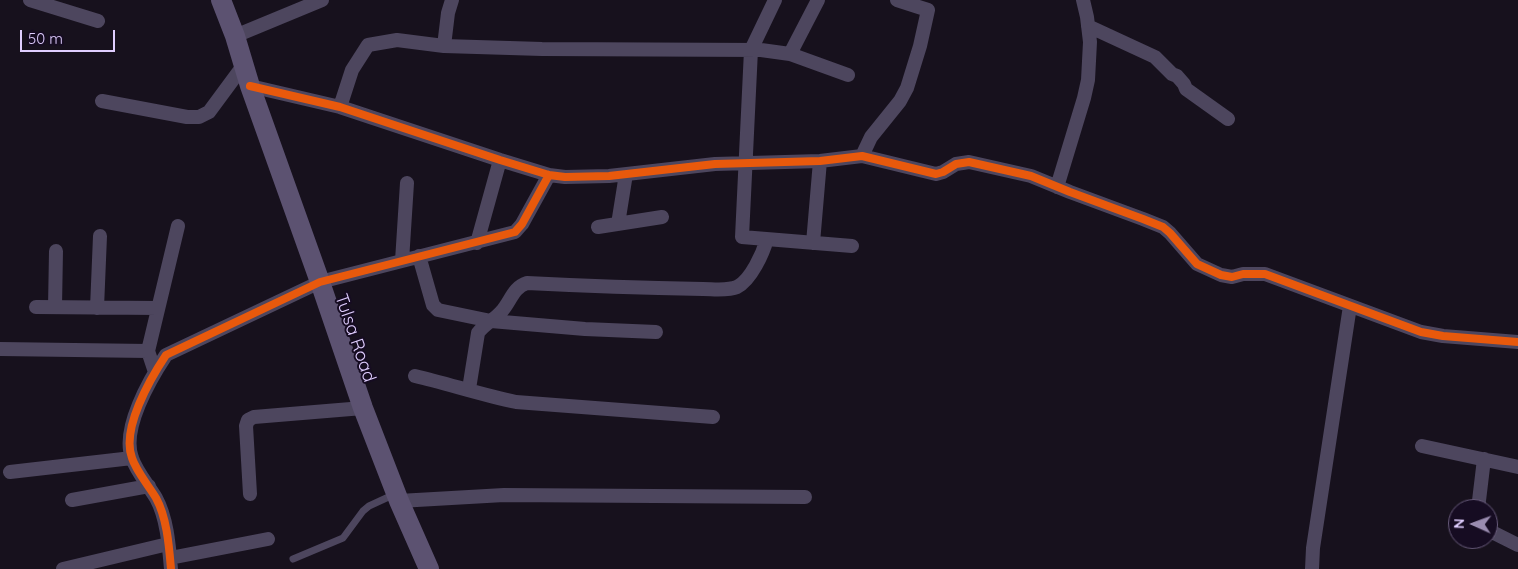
<!DOCTYPE html>
<style>
body{margin:0}
#map{position:relative;width:1518px;height:569px;overflow:hidden;background:#17111d;font-family:Quicksand,sans-serif}
canvas{display:block}
.north{position:absolute;left:1448px;top:499px;width:50px;height:50px;box-sizing:border-box;background:#160c22;border:1px solid #675a7a;border-radius:50%;rotate:272deg;font-size:14px;font-weight:700;line-height:20px;text-align:center;color:#e0ceff}
.north::after{content:'';display:block;margin:auto;width:18px;height:22px;background:#9a8cb0;clip-path:polygon(50% 0,100% 100%,50% 72%,0 100%)}
.scale{position:absolute;left:20px;top:30px;width:95px;height:22px;box-sizing:border-box;border:2px solid #e0ceff;border-top:0;padding-left:6px;font-size:15px;line-height:18px;white-space:nowrap;color:#e0ceff;-webkit-text-stroke:4px #160c22;paint-order:stroke}
</style>
<div id="map">
<canvas width="1518" height="569"></canvas>
<div class="north">N</div>
<div class="scale">50 m</div>
</div>
<script>
const g = document.querySelector('canvas').getContext('2d');
g.lineJoin = 'round';
function strokePath(path, color, width, dash) {
  g.strokeStyle = color;
  g.lineWidth = width;
  g.lineCap = dash ? 'butt' : 'round';
  g.setLineDash(dash || []);
  g.stroke(path);
}
function label(font, color, halo, rows, align = 'center') {
  g.font = font + ' Quicksand,sans-serif';
  g.lineWidth = 4;
  g.setLineDash([]);
  g.textBaseline = 'middle';
  g.strokeStyle = halo;
  g.fillStyle = color;
  for (const [text, x, y, turn = 0] of rows) {
    g.save();
    g.translate(x, y);
    g.rotate((+turn || 0) * Math.PI / 180);
    g.textAlign = isNaN(turn) ? turn : align;
    if (halo) g.strokeText(text, 0, 0);
    g.fillText(text, 0, 0);
    g.restore();
  }
}
const service = new Path2D(`
 M 293,559 L 343,538 L 363,511 L 369,506 L 395,494`);
const minor = new Path2D(`
 M 30,0 L 98,21
 M 775,0 L 751,50 L 742,237 L 852,246
 M 1088,26 L 1155,57 L 1172,74 L 1177,76 L 1184,84 L 1186,89 L 1228,119
 M 235,36 L 322,0
 M 444,46 L 448,13 L 452,0
 M 790,54 L 818,0
 M 250,86 L 340,107 L 500,160 L 549,175 L 565,177 L 609,176 L 715,164 L 820,161 L 862,156 L 936,174 L 943,172 L 956,164 L 969,162 L 1031,176 L 1070,192 L 1143,219 L 1163,227 L 1170,233 L 1197,264 L 1221,275 L 1232,277 L 1243,274 L 1265,274 L 1421,332 L 1443,336 L 1518,342
 M 102,101 L 187,117 L 199,117 L 209,112 L 243,66
 M 340,107 L 352,70 L 368,45 L 397,40 L 444,46 L 542,49 L 761,50 L 790,54 L 848,75
 M 862,156 L 871,137 L 900,101 L 907,88 L 920,46 L 928,10 L 897,0
 M 1057,187 L 1084,98 L 1088,80 L 1090,42 L 1087,17 L 1083,0
 M 618,224 L 626,174
 M 598,227 L 662,217
 M 477,243 L 500,160
 M 813,243 L 820,161
 M 419,256 L 433,305 L 438,310 L 491,321 L 585,329 L 656,332
 M 402,261 L 407,183
 M 36,307 L 158,308
 M 55,307 L 56,251
 M 97,308 L 100,236
 M 0,349 L 148,351
 M 155,372 L 148,351 L 178,226
 M 415,376 C 449,384 482,395 516,402 L 713,417
 M 469,389 L 478,333 C 484,324 494,320 501,312 C 510,303 513,287 527,283 C 585,286 644,288 703,289 C 713,289 728,291 737,287 C 751,280 763,253 767,239
 M 1422,446 L 1518,467
 M 10,472 L 132,458
 M 250,494 L 246,426 L 248,420 L 254,417 L 363,408
 M 72,500 L 149,486
 M 399,501 L 504,495 L 805,497
 M 1478,509 L 1484,459
 M 1488,530 L 1518,545
 M 170,558 L 268,539
 M 63,569 L 168,544
 M 171,569 C 169,546 167,518 156,498 C 149,486 136,471 132,458 C 121,429 150,379 166,355 L 320,282 L 515,232 L 522,224 L 549,175
 M 1312,569 L 1313,548 L 1350,306`);
const secondary = new Path2D(`
 M 221,0 L 235,36 L 250,86 L 320,282 L 363,408 L 399,501 L 429,569`);
const cycleway = new Path2D(`
 M 250,86 L 340,107 L 500,160 L 549,175 L 565,177 L 609,176 L 715,164 L 820,161 L 862,156 L 936,174 L 943,172 L 956,164 L 969,162 L 1031,176 L 1070,192 L 1143,219 L 1163,227 L 1170,233 L 1197,264 L 1221,275 L 1232,277 L 1243,274 L 1265,274 L 1421,332 L 1443,336 L 1518,342
 M 171,569 C 169,546 167,518 156,498 C 149,486 136,471 132,458 C 121,429 150,379 166,355 L 320,282 L 515,232 L 522,224 L 549,175`);
const streetNames = [
 ["Tulsa Road",355,338,71]
];
strokePath(service, '#4d465e', 7);
strokePath(minor, '#4d465e', 14);
strokePath(secondary, '#5c5271', 20);
strokePath(cycleway, '#e8590c', 8);
label('18px', '#e0ceff', '#160c22', streetNames);
</script>
